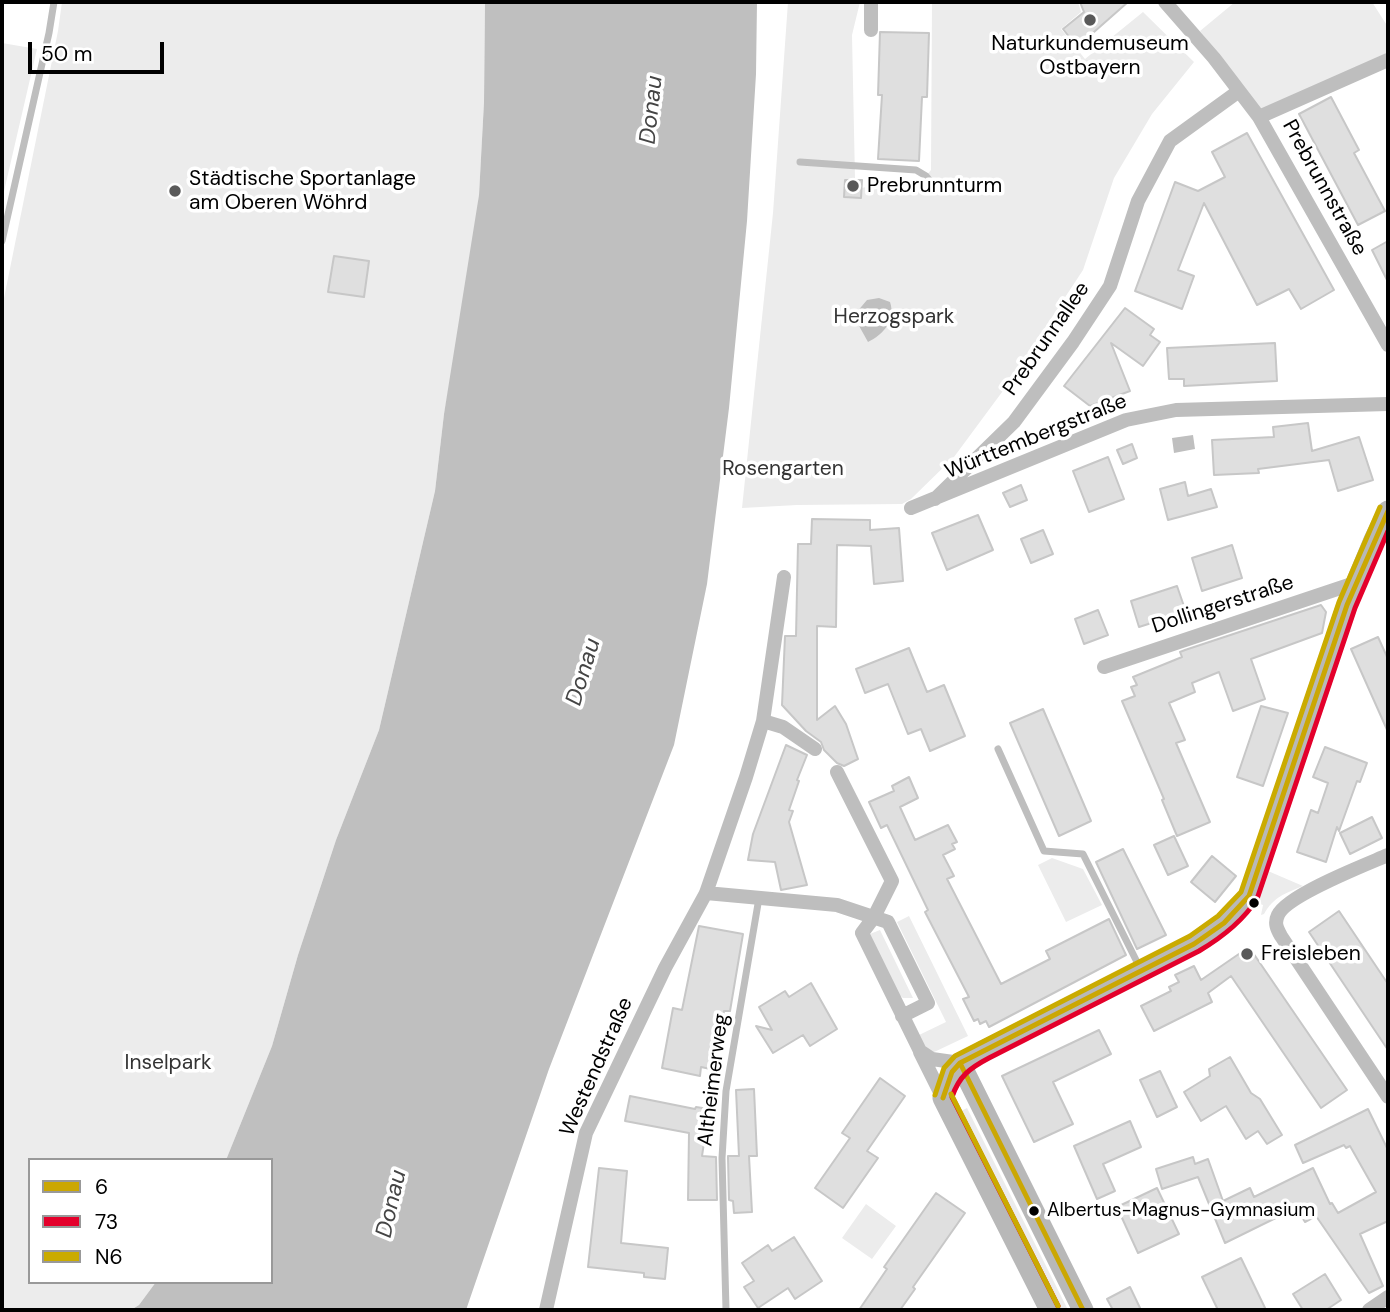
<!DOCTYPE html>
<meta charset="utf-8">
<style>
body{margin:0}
#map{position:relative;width:1390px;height:1312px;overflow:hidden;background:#fff;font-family:"DM Sans",sans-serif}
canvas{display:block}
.frame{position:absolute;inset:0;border:4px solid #000;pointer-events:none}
.legend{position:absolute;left:28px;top:1158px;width:245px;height:126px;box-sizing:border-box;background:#fff;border:2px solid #999;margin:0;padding:9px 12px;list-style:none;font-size:21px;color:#000}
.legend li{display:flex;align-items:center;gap:14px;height:35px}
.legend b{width:35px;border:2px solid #999}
.scale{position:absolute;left:28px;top:42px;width:136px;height:32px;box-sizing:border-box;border:4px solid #000;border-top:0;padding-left:9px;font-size:21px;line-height:24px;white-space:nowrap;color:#000;-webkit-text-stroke:5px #fff;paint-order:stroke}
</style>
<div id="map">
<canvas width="1390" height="1312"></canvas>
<div class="frame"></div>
<ul class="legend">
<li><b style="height:9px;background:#cba703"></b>6</li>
<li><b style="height:9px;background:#e4002b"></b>73</li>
<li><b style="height:9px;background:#caab00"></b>N6</li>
</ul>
<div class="scale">50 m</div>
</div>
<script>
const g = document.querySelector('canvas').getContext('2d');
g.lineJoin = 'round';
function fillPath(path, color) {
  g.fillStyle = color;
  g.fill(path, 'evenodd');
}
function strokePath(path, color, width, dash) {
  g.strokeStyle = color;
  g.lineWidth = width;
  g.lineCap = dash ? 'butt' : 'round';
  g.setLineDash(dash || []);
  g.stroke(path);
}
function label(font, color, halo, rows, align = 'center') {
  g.font = font + ' "DM Sans",sans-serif';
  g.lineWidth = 7;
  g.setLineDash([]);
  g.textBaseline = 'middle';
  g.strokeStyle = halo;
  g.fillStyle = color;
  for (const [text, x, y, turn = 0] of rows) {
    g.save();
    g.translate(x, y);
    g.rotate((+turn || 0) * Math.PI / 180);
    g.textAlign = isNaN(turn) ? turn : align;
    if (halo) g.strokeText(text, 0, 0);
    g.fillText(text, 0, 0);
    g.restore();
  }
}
const green = new Path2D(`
 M 62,2 L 485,2 L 484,102 L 479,195 L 472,265 L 444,414 L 435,491 L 379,730 L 336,840 L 298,955 L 272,1046 L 226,1160 L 30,1160 L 30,1282 L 156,1282 L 139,1305 L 131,1310 L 2,1310 L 2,308 L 58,31 Z
 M 788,2 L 860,2 L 852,35 L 855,179 L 863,179 L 862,188 L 887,182 L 921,182 L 931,170 L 932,2 L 1078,2 L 1081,12 L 1061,29 L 1085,59 L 1143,12 L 1194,62 L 1152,114 L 1114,178 L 1083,270 L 1008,384 L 954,457 L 911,499 L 902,504 L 797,505 L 742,508 L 773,213 Z
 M 1235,2 L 1372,2 L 1388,27 L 1388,54 L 1261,111 L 1200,31 Z
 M 2,43 L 37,49 L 2,200 Z
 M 1052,858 L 1083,869 L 1102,905 L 1066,922 L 1038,865 Z
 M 1268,871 L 1303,886 C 1286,893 1273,897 1264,914 L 1261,915 L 1263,905 L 1258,903 Z
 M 909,916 L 968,1036 L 932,1053 L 926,1049 L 919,1035 L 946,1022 L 897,922 Z
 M 880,930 L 913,998 L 903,998 L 898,994 L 870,934 Z
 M 967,1108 L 1068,1310 L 1061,1310 L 1048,1288 L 959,1112 Z
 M 866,1204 L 896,1226 L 872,1259 L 842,1238 Z`);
const water = new Path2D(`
 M 485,2 L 757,2 L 756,74 L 747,221 L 729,408 L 707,584 L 674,745 L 549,1069 L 466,1310 L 131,1310 L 139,1305 L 156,1282 L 271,1282 L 271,1160 L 226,1160 L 272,1046 L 298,955 L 336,840 L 379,730 L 435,491 L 444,414 L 479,195 L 484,102 Z
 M 879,298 L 890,302 C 896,320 883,335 868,342 L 858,324 L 856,313 L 867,300 Z
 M 1193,435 L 1195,449 L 1174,453 L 1172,438 Z`);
const building = new Path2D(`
 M 1080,2 L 1128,2 L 1077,47 L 1063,29 L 1084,12 Z
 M 880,32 L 929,33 L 927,97 L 922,97 L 919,161 L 878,159 L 882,95 L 878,95 Z
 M 1331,97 L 1359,150 L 1354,153 L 1385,211 L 1358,225 L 1299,114 Z
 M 1247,133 L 1334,290 L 1301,309 L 1289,289 L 1257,305 L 1204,203 L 1178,270 L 1194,276 L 1182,309 L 1135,291 L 1175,182 L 1198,191 L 1225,177 L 1212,152 Z
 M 845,180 L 862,180 L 861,198 L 844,197 Z
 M 1388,241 L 1388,282 L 1372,250 Z
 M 334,256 L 369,261 L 364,297 L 328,292 Z
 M 1125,308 L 1154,329 L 1150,335 L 1160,342 L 1143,366 L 1111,343 L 1130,391 L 1090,406 L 1064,386 Z
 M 1275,343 L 1277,381 L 1184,386 L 1184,379 L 1169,379 L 1167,348 Z
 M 1308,423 L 1312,451 L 1359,437 L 1373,480 L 1338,491 L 1329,460 L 1258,469 L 1259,473 L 1214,475 L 1212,440 L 1274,437 L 1273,427 Z
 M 1132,444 L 1137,458 L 1123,464 L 1117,450 Z
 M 1108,457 L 1124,499 L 1089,512 L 1073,471 Z
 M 1185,482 L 1188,496 L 1211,489 L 1217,507 L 1168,520 L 1160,489 Z
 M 1021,485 L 1027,500 L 1010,507 L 1003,493 Z
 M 978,515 L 993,550 L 947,570 L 932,533 Z
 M 812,519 L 870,520 L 870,530 L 899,528 L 903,581 L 874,584 L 871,546 L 837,545 L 836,627 L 817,626 L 817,720 L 835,706 L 846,724 L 858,759 L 844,766 L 837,763 L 824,750 L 821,742 L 806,731 L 782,705 L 785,636 L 796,636 L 798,544 L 811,544 Z
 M 1043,530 L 1053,554 L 1031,563 L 1021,539 Z
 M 1232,545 L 1242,578 L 1202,591 L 1192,558 Z
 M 1177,586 L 1186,612 L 1139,627 L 1131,601 Z
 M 1321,605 L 1326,612 L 1322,633 L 1251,659 L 1265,699 L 1233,711 L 1219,672 L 1192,683 L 1195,692 L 1169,703 L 1185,740 L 1176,743 L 1210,822 L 1177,836 L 1162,800 L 1164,799 L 1122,701 L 1135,696 L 1131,687 L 1137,685 L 1133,677 L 1182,657 L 1180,652 L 1185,650 Z
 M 1098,610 L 1108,635 L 1084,644 L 1075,619 Z
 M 1378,637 L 1388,659 L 1388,732 L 1351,649 Z
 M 909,648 L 927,692 L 944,685 L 965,736 L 930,751 L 921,729 L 908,734 L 888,684 L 865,693 L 856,669 Z
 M 1261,706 L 1288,713 L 1263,786 L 1237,777 Z
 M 1043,709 L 1091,821 L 1059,836 L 1010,723 Z
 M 786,745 L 807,755 L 797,780 L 799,781 L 789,810 L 793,811 L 789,822 L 807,885 L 781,890 L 775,862 L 748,860 L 753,834 Z
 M 1325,747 L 1367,763 L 1360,782 L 1357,781 L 1339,831 L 1337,827 L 1326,862 L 1297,852 L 1311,810 L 1318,813 L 1328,783 L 1313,777 Z
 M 909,777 L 918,798 L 900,807 L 915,840 L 948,825 L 957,842 L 952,844 L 955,849 L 943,855 L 954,876 L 947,879 L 1001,984 L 1050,959 L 1046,951 L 1109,919 L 1126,955 L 989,1027 L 986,1021 L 980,1024 L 978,1019 L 974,1021 L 963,999 L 969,997 L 925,912 L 928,910 L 887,825 L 881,828 L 869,802 L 894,791 L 892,786 Z
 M 1372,817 L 1382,838 L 1350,854 L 1340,833 Z
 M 1174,836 L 1188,866 L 1168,875 L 1154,845 Z
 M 1123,849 L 1166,935 L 1137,949 L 1096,862 Z
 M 1212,856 L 1236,876 L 1215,902 L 1191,882 Z
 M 1339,911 L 1388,984 L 1388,1050 L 1309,932 Z
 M 699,926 L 743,934 L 730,1011 L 724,1011 L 715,1070 L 701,1067 L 700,1076 L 662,1068 L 673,1008 L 682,1010 Z
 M 1249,947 L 1347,1090 L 1321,1108 L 1231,976 L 1208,993 L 1212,1002 L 1154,1031 L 1141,1006 L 1171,991 L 1169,987 L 1179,982 L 1175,975 L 1194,966 L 1201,980 Z
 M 811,983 L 837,1029 L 810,1046 L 803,1035 L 773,1053 L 756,1026 L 772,1030 L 759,1007 L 785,991 L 789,997 Z
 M 1099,1030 L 1111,1054 L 1053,1082 L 1073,1124 L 1034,1142 L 1002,1076 Z
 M 1230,1057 L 1251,1093 L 1260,1099 L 1282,1135 L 1267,1144 L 1258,1131 L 1246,1139 L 1226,1106 L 1201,1121 L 1184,1092 L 1210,1076 L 1209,1069 Z
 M 1160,1071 L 1177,1107 L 1157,1117 L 1140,1080 Z
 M 880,1078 L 905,1096 L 867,1151 L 878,1158 L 843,1208 L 815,1188 L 850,1138 L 842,1133 Z
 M 754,1089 L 757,1156 L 749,1156 L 752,1212 L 734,1213 L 733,1201 L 729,1200 L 728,1158 L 728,1156 L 739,1156 L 736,1090 Z
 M 630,1096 L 695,1109 L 696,1107 L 709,1109 L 702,1156 L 716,1157 L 717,1200 L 688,1200 L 689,1133 L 625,1121 Z
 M 1368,1109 L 1388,1150 L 1388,1221 L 1360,1234 L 1383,1286 L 1369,1293 L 1316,1216 L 1305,1222 L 1296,1208 L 1225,1243 L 1198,1177 L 1162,1189 L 1156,1169 L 1193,1157 L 1195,1164 L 1208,1159 L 1223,1201 L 1250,1188 L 1254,1197 L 1313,1168 L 1330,1204 L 1332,1203 L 1338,1213 L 1376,1192 L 1350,1146 L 1346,1148 L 1344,1145 L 1303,1163 L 1295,1145 Z
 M 1130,1121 L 1141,1147 L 1103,1164 L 1115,1191 L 1097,1199 L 1074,1146 Z
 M 599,1168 L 627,1171 L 621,1243 L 668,1248 L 665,1279 L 644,1277 L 644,1273 L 588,1267 Z
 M 1157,1188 L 1179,1234 L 1138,1253 L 1117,1207 Z
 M 936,1193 L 965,1213 L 913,1287 L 915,1289 L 900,1310 L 859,1310 L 887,1269 L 884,1267 Z
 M 794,1237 L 822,1281 L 795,1299 L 788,1288 L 758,1308 L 744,1287 L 754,1281 L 742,1263 L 768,1245 L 772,1251 Z
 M 1241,1258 L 1266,1310 L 1218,1310 L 1202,1277 Z
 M 1325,1274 L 1341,1300 L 1326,1310 L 1303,1310 L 1293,1294 Z
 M 1130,1287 L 1141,1310 L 1113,1310 L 1107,1299 Z`);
const lane = new Path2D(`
 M 800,162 L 916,170 L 926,176 L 935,187
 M 2,241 L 49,33 L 54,2
 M 998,749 L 1044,851 L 1083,854 L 1141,970
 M 726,1310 L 722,1158 L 726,1091 L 759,898`);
const street = new Path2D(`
 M 1165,2 L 1214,58 L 1259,117 L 1388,345
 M 871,30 L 871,2
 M 1259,117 L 1388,60
 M 935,499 L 1014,422 L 1073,342 L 1110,286 L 1138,201 L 1170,141 L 1239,91
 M 911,508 L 1126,420 L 1176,410 L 1388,404
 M 1104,667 L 1355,583
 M 763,721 L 783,727 L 815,749
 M 837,772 L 892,881 L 874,917 L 862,933 L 920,1051 L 932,1059 L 960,1063
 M 1388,855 C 1365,865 1287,895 1278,915 C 1274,923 1277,929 1281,936 L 1388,1097
 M 706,893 L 837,905 L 888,922 L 928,1003 L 902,1016
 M 920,1052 L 943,1098
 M 546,1310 L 586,1133 L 665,968 L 706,893 L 746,777 L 763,721 L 784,577
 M 1369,1310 L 1388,1297`);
const secondary = new Path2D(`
 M 960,1063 L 1083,1310
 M 1050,1310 L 943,1098 C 953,1066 956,1066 985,1050 L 1194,944 C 1216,931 1234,917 1249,896 L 1347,605 L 1374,540 L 1388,511`);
const bus1 = new Path2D(`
 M 960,1063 L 1083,1310
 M 943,1098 L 952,1072 L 960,1063 L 1194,944 L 1224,923 L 1249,896 L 1347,605 L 1388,511`);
const bus2 = new Path2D(`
 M 1058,1306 L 952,1097 C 959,1076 970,1068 989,1058 L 1199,951 C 1221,938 1243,921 1257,899 L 1355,608 L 1388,531`);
const bus3 = new Path2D(`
 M 951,1094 L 1058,1306
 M 935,1095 L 944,1068 L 955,1056 L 1190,936 L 1218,916 L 1241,892 L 1339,602 L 1380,507`);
const markers = [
 [1090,20,7,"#595959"],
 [853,186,7,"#595959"],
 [175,191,7,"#595959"],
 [1254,903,6,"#000"],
 [1247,954,7,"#595959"],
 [1034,1211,6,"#000"]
];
const busNames = [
 ["Albertus-Magnus-Gymnasium",1047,1211]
];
const poiNames = [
 ["Naturkundemuseum",1090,44,"center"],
 ["Ostbayern",1090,68,"center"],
 ["Städtische Sportanlage",189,179],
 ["am Oberen Wöhrd",189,203],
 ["Prebrunnturm",867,186],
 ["Freisleben",1261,954]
];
const streetNames = [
 ["Prebrunnstraße",1324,188,61],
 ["Prebrunnallee",1047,339,-55],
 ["Württembergstraße",1036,437,-22],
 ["Dollingerstraße",1223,605,-18],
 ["Westendstraße",597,1067,-66],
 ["Altheimerweg",714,1080,-83]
];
const parkNames = [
 ["Herzogspark",894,317],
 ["Rosengarten",783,469],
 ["Inselpark",168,1063]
];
const waterNames = [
 ["Donau",652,110,-84],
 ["Donau",584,672,-73],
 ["Donau",392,1204,-77]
];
fillPath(green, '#ececec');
fillPath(water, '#bfbfbf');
fillPath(building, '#dfdfdf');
strokePath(building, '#c7c7c7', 2);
strokePath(lane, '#bebebe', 7);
strokePath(street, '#bebebe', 14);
strokePath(secondary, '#b8b8b8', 21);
strokePath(bus1, '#cba703', 5);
strokePath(bus2, '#e4002b', 5);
strokePath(bus3, '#caab00', 5);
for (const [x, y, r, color] of markers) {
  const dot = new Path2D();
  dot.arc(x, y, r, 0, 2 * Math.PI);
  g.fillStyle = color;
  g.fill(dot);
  strokePath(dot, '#fff', 2.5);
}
label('19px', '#000', '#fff', busNames, 'left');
label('21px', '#000', '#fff', poiNames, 'left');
label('21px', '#000', '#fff', streetNames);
label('21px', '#333', '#fff', parkNames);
label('italic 23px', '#444', '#fff', waterNames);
</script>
